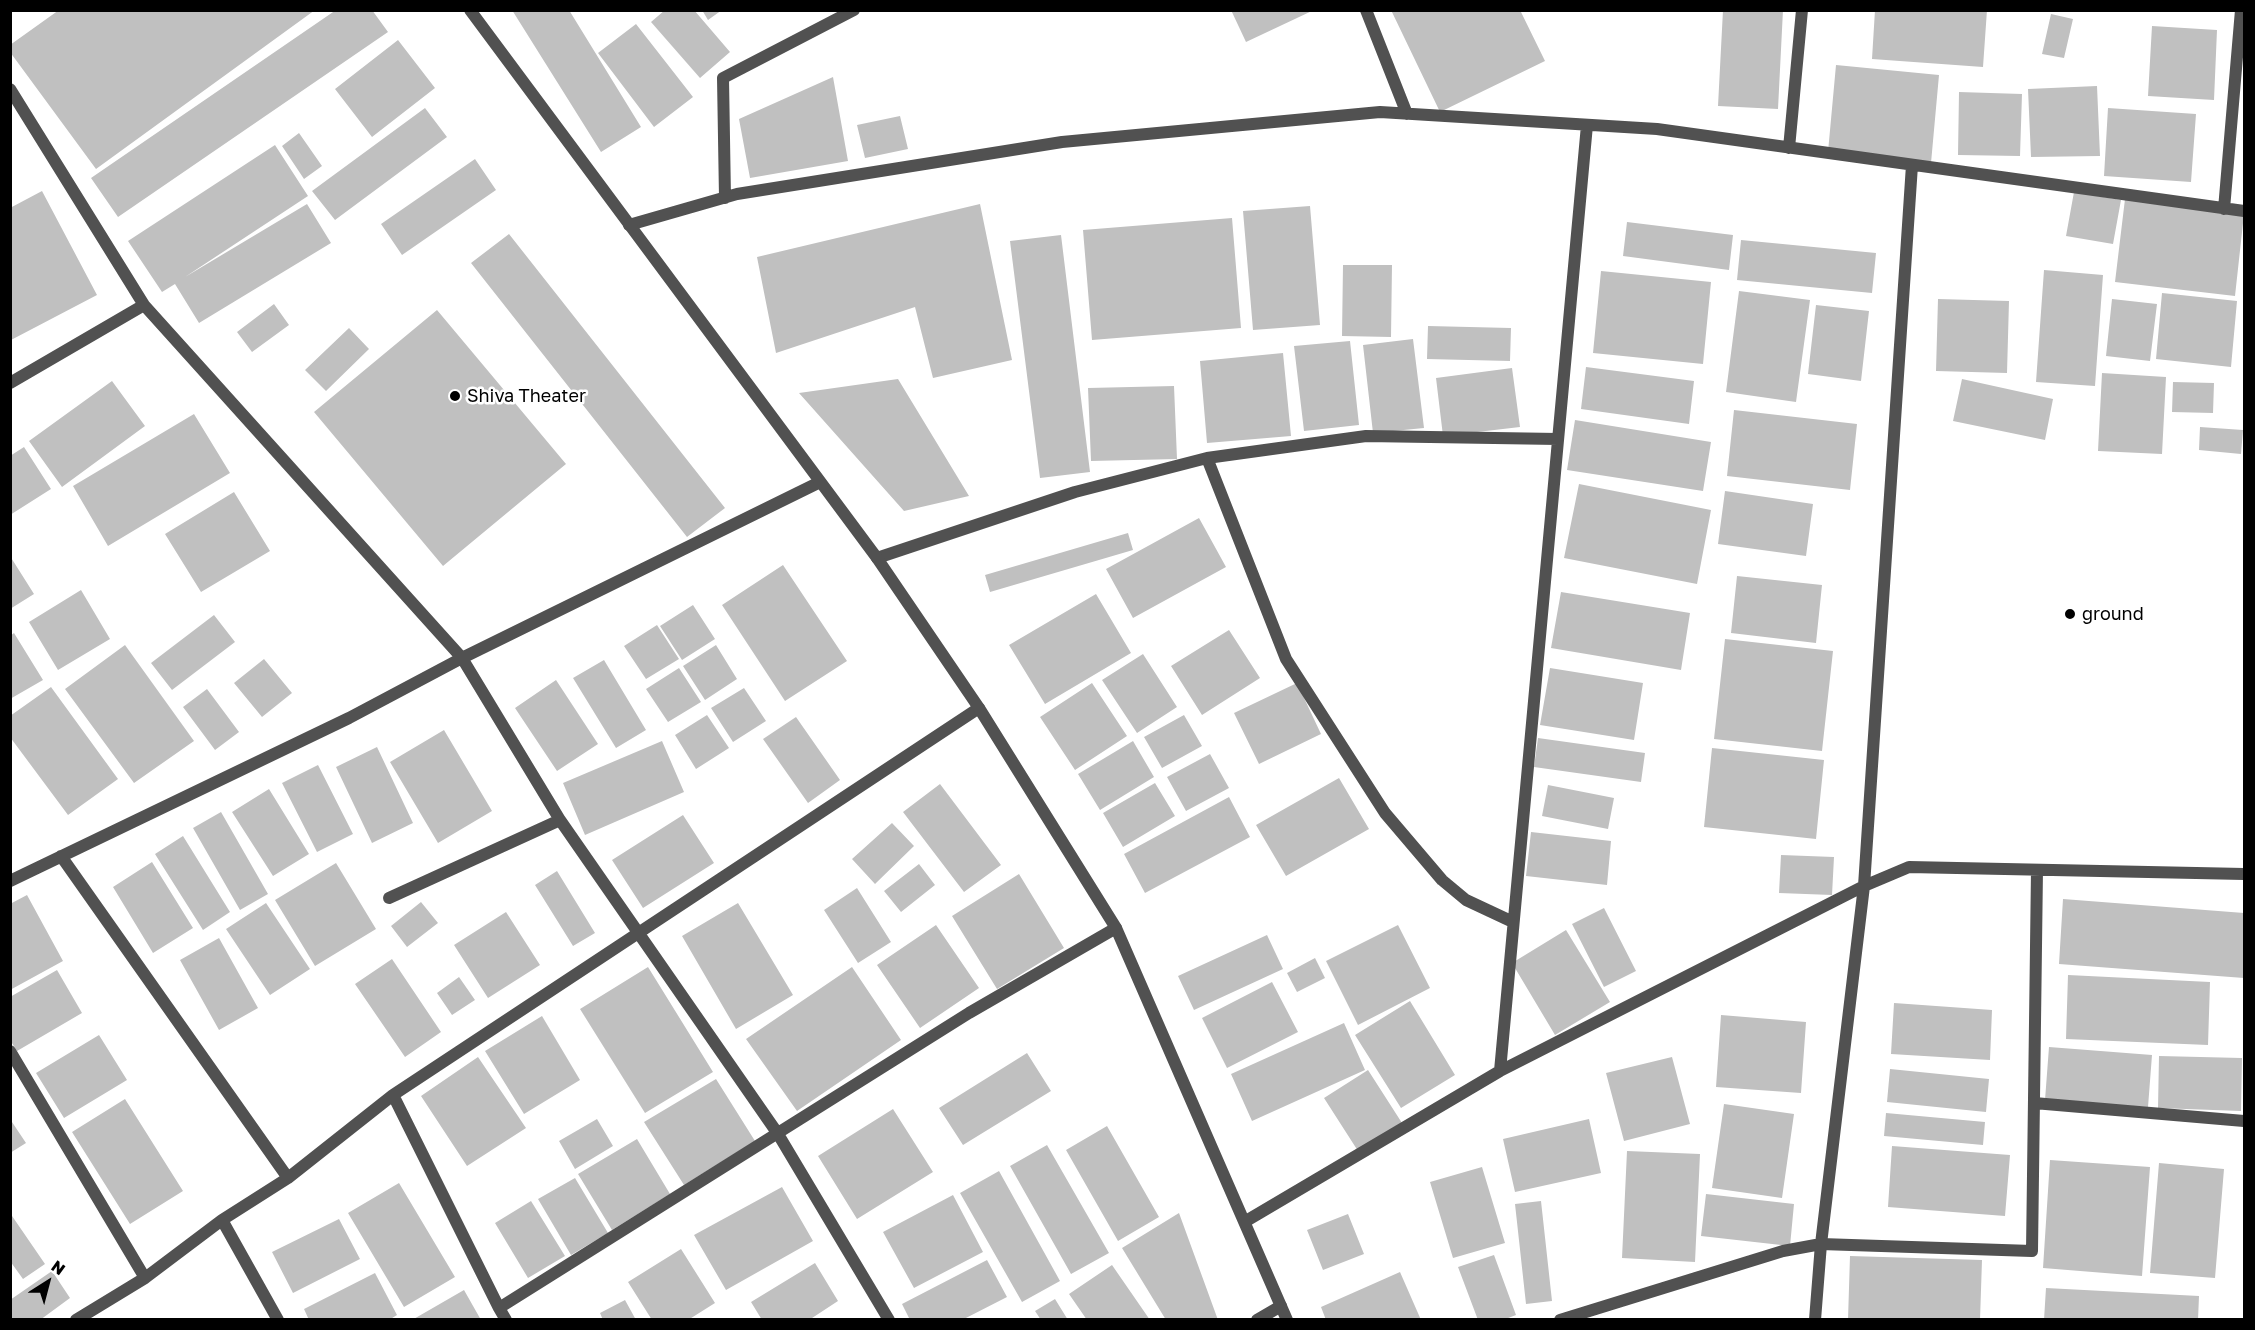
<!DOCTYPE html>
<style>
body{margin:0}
#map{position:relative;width:2255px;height:1330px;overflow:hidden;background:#fff;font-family:"Golos Text",sans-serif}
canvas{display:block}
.frame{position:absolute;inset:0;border:12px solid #000;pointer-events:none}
.north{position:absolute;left:18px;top:1252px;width:60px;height:60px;-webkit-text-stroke:4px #fff;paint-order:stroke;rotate:36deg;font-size:16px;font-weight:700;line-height:24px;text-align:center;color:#000}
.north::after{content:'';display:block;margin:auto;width:21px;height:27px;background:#000;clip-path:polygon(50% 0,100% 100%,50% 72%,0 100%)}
</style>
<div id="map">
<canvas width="2255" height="1330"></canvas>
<div class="frame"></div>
<div class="north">N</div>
</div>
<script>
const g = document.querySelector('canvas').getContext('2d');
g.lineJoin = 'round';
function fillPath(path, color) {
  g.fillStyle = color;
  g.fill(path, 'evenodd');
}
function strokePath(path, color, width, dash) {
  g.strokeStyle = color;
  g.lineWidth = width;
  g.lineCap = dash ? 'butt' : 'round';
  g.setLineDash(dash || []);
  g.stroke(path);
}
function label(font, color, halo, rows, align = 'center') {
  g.font = font + ' "Golos Text",sans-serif';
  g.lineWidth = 5;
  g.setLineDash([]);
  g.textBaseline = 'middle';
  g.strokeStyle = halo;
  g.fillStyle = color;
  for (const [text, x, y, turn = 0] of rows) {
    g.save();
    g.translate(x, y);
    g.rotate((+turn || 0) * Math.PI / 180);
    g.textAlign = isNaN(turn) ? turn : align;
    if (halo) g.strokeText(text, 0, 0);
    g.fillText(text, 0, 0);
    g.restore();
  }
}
const building = new Path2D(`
 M 59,10 L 315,10 L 96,169 L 10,52 L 10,45 Z
 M 336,10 L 372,10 L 388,32 L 118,217 L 91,178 Z
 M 512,10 L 569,10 L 641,127 L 601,152 Z
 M 665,10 L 694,10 L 730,52 L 700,78 L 651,22 Z
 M 702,10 L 722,10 L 708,20 Z
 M 1231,10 L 1314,10 L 1246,42 Z
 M 1391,10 L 1520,10 L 1545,61 L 1440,112 Z
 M 1723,10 L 1783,10 L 1778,109 L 1718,106 Z
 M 1875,10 L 1987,10 L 1983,67 L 1872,59 Z
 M 2051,14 L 2073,19 L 2064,58 L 2042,54 Z
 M 636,24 L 693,97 L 654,127 L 598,53 Z
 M 2152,26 L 2217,30 L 2214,100 L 2148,96 Z
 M 398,40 L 435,88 L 372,137 L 335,89 Z
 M 1836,65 L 1939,75 L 1931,163 L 1828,152 Z
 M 833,77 L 848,161 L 750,178 L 739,119 Z
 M 2097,86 L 2100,156 L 2031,157 L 2028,89 Z
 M 1959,92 L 2022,94 L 2020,156 L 1958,155 Z
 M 425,108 L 447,137 L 335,220 L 312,191 Z
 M 2108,108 L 2196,114 L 2191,182 L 2104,176 Z
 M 900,116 L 908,149 L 865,158 L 857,125 Z
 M 299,133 L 322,166 L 304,179 L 282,146 Z
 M 275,145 L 308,196 L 185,277 L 307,204 L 331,243 L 199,323 L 175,284 L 162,292 L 128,241 Z
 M 475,159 L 496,190 L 402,255 L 381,224 Z
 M 42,191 L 97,295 L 11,340 L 10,208 Z
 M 2074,192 L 2121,200 L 2113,244 L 2066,236 Z
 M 2125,199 L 2244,214 L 2235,296 L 2115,282 Z
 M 980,204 L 1012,360 L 933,378 L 915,307 L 776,353 L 757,257 Z
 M 1310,206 L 1320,325 L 1253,330 L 1243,211 Z
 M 1232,218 L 1241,328 L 1092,340 L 1083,230 Z
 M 1627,222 L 1733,235 L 1729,270 L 1623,256 Z
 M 509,234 L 725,508 L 687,537 L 471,263 Z
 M 1061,235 L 1090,472 L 1040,478 L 1010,241 Z
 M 1741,240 L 1876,253 L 1872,293 L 1737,280 Z
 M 1343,265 L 1392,265 L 1391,337 L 1342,336 Z
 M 2044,270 L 2103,275 L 2095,386 L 2036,382 Z
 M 1601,271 L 1711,282 L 1703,364 L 1593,353 Z
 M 1739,291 L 1810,300 L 1796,402 L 1726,392 Z
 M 2162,293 L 2237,301 L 2231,367 L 2156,359 Z
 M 1938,299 L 2009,301 L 2007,373 L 1936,371 Z
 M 2112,299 L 2157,304 L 2150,361 L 2106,356 Z
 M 274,304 L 289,325 L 252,352 L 237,332 Z
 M 1816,305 L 1869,311 L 1861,381 L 1808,374 Z
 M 437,310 L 566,464 L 443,566 L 314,412 Z
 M 1428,326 L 1511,328 L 1510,361 L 1427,359 Z
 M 349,328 L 369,349 L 326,391 L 305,370 Z
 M 1413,339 L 1424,428 L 1373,433 L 1363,345 Z
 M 1350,341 L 1359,425 L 1304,431 L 1294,346 Z
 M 1283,353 L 1291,436 L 1207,443 L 1200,361 Z
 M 1586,367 L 1694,381 L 1689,424 L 1581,409 Z
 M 1512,368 L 1520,427 L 1443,436 L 1436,378 Z
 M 2102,373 L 2166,377 L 2162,454 L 2098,451 Z
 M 898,379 L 969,496 L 904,511 L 799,393 Z
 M 1962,379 L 2053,399 L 2045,440 L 1953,421 Z
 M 112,381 L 145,426 L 62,487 L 29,441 Z
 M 2173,382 L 2214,383 L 2213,413 L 2172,412 Z
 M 1174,386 L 1177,459 L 1091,461 L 1088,388 Z
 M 1734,410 L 1857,424 L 1850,490 L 1727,476 Z
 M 194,414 L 230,473 L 108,546 L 73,486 Z
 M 1575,420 L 1711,442 L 1703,491 L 1567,470 Z
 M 2200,427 L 2243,430 L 2241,454 L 2199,450 Z
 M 24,447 L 51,489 L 10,515 L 10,456 Z
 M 1579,484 L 1711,510 L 1697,584 L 1564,558 Z
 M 1725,491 L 1813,504 L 1806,556 L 1718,544 Z
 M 234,492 L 270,551 L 201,592 L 165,534 Z
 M 1199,518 L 1226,567 L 1133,618 L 1106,569 Z
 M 1128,533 L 1133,550 L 990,592 L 985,575 Z
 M 10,556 L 34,594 L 10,609 Z
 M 783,565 L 847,661 L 785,701 L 722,605 Z
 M 1737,576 L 1822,585 L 1816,643 L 1731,633 Z
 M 81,590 L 110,639 L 58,670 L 29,622 Z
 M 1561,592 L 1690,613 L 1681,670 L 1551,648 Z
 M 1096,594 L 1131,653 L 1045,704 L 1009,645 Z
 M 693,605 L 715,639 L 682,660 L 660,626 Z
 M 214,615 L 235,642 L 172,690 L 151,663 Z
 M 657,625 L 679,659 L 646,679 L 624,646 Z
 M 1229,630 L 1260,678 L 1202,715 L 1171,666 Z
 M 14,633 L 43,680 L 10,699 L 10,636 Z
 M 1725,639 L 1833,651 L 1822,751 L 1714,739 Z
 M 125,645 L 194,741 L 134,783 L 65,689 Z
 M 716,645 L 737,679 L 705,700 L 683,666 Z
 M 1143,654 L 1177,707 L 1137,733 L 1102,680 Z
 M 264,659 L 292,693 L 262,717 L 234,683 Z
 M 604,660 L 646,730 L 616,748 L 573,678 Z
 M 679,668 L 701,702 L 668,722 L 646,689 Z
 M 1550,668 L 1643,683 L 1634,740 L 1540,725 Z
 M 556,680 L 598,744 L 557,771 L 515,708 Z
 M 1092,683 L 1127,736 L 1075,770 L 1040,717 Z
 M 1297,683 L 1321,734 L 1259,764 L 1234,713 Z
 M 51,687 L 118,779 L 68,815 L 10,737 L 10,716 Z
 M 744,688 L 766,721 L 733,742 L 711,708 Z
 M 207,689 L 239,732 L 215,750 L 183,707 Z
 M 707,715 L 729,748 L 696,769 L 675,735 Z
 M 1184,715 L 1202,746 L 1162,768 L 1144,737 Z
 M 796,717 L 840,780 L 808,803 L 763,739 Z
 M 444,730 L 492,811 L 438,843 L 390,762 Z
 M 1538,738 L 1645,753 L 1641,782 L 1534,767 Z
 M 662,741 L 684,792 L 585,835 L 563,783 Z
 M 1133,741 L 1154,777 L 1100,810 L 1078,774 Z
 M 377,747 L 413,823 L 372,843 L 336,767 Z
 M 1712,748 L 1824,760 L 1816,839 L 1704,827 Z
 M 1210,754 L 1229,788 L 1186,811 L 1167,777 Z
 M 318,765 L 353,834 L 317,852 L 282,783 Z
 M 1339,778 L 1369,829 L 1286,876 L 1256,825 Z
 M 1155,783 L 1175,816 L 1123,847 L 1103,813 Z
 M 940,784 L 1001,865 L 964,892 L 903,812 Z
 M 1548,785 L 1614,798 L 1608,829 L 1542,816 Z
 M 269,789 L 309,854 L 273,876 L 232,812 Z
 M 1229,797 L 1250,837 L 1145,893 L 1124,854 Z
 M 221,812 L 268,894 L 240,910 L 193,828 Z
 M 683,815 L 714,863 L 643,908 L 612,860 Z
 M 892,823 L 914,846 L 875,884 L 852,859 Z
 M 1531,832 L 1611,841 L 1607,885 L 1526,876 Z
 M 183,836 L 230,912 L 203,930 L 155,854 Z
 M 1781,855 L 1834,857 L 1832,895 L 1779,893 Z
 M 152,862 L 193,928 L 153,953 L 113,887 Z
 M 336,863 L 376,929 L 315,966 L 275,900 Z
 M 919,864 L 935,885 L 901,912 L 884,891 Z
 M 557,871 L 595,933 L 573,946 L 535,885 Z
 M 1019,874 L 1064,948 L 997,989 L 952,916 Z
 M 857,888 L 891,942 L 858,963 L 824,910 Z
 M 27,895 L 63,961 L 10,990 L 10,904 Z
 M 2063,899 L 2244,913 L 2244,978 L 2059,964 Z
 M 421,902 L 438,923 L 407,947 L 391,926 Z
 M 266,903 L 310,969 L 270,995 L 226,929 Z
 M 738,903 L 793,995 L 736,1029 L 682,936 Z
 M 1604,908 L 1636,971 L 1604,987 L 1572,924 Z
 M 506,912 L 540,965 L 488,998 L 454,945 Z
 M 936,925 L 979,988 L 920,1028 L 877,965 Z
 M 1398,925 L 1430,988 L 1358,1025 L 1326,961 Z
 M 1566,930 L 1610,1002 L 1555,1035 L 1512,963 Z
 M 1267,935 L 1283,969 L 1194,1010 L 1178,976 Z
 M 219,938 L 258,1008 L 219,1030 L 180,960 Z
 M 1315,958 L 1325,978 L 1297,992 L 1287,973 Z
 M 392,959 L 441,1032 L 405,1057 L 355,984 Z
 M 648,967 L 713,1072 L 645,1113 L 580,1009 Z
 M 852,967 L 901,1040 L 797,1111 L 746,1039 Z
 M 57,970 L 82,1013 L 17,1051 L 10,1040 L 10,997 Z
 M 2068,975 L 2210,982 L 2208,1045 L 2066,1039 Z
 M 459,977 L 475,1000 L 452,1015 L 437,993 Z
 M 1272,982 L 1298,1032 L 1227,1068 L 1202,1018 Z
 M 1410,1001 L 1455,1075 L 1401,1108 L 1355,1035 Z
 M 1894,1003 L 1992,1010 L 1990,1060 L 1891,1054 Z
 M 1721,1015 L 1806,1022 L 1801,1093 L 1716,1087 Z
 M 542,1016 L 580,1080 L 524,1114 L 485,1051 Z
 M 1344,1023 L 1365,1070 L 1252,1121 L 1231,1074 Z
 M 99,1035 L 127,1080 L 64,1118 L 36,1073 Z
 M 2049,1047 L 2152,1055 L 2148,1107 L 2045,1100 Z
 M 1027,1053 L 1051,1091 L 963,1145 L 939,1108 Z
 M 2159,1056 L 2242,1058 L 2241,1111 L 2158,1108 Z
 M 478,1057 L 526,1128 L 467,1166 L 421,1096 Z
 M 1672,1057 L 1690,1124 L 1624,1141 L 1606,1073 Z
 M 1890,1069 L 1989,1079 L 1986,1112 L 1887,1102 Z
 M 1368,1070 L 1402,1123 L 1358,1151 L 1324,1098 Z
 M 716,1079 L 755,1141 L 684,1185 L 644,1122 Z
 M 125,1099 L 183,1191 L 130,1224 L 72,1132 Z
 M 1724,1104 L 1794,1114 L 1782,1198 L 1712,1188 Z
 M 893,1109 L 933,1172 L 857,1219 L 818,1156 Z
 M 1886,1113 L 1985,1122 L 1983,1145 L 1884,1136 Z
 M 10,1119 L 26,1143 L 10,1153 Z
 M 597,1119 L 613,1146 L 575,1169 L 559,1141 Z
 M 1589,1119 L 1601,1173 L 1515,1192 L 1503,1139 Z
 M 1107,1126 L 1159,1217 L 1118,1241 L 1066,1150 Z
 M 637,1139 L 670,1194 L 612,1230 L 578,1174 Z
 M 1047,1145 L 1109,1253 L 1071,1274 L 1010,1166 Z
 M 1892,1146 L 2010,1155 L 2005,1216 L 1888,1207 Z
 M 1627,1151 L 1700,1154 L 1695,1262 L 1622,1258 Z
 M 2050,1160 L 2150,1167 L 2142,1276 L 2043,1268 Z
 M 2159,1163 L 2224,1169 L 2215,1278 L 2150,1273 Z
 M 1482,1167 L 1505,1243 L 1453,1258 L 1430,1182 Z
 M 999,1171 L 1060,1281 L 1022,1302 L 960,1193 Z
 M 575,1178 L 608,1233 L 571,1255 L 538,1199 Z
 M 399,1183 L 455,1277 L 404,1307 L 348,1213 Z
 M 782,1187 L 813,1241 L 726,1290 L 694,1235 Z
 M 1706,1194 L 1794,1204 L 1790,1246 L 1701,1236 Z
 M 953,1195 L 983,1252 L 914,1288 L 883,1232 Z
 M 531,1201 L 565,1256 L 528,1278 L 495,1223 Z
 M 1541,1201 L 1552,1301 L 1526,1304 L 1515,1204 Z
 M 10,1213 L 45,1264 L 23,1279 L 10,1261 Z
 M 1179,1213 L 1218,1320 L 1166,1320 L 1122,1248 Z
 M 1348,1214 L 1364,1254 L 1323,1270 L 1307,1230 Z
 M 339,1219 L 360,1259 L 293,1293 L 272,1252 Z
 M 681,1249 L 715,1303 L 688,1320 L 652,1320 L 628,1282 Z
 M 1494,1255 L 1516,1315 L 1503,1320 L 1478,1320 L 1458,1267 Z
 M 1850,1256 L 1982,1260 L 1980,1320 L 1848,1320 Z
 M 987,1260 L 1007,1297 L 962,1320 L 910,1320 L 902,1304 Z
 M 815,1263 L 838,1301 L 809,1320 L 762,1320 L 751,1302 Z
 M 1112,1265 L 1150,1320 L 1087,1320 L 1069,1294 Z
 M 52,1271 L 70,1298 L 40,1320 L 10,1320 L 10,1300 Z
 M 1400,1272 L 1421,1320 L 1326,1320 L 1321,1307 Z
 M 375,1273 L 397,1315 L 389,1320 L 309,1320 L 304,1309 Z
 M 2046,1288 L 2199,1296 L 2198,1320 L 2044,1320 Z
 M 464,1290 L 481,1320 L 412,1320 Z
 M 1055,1299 L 1068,1320 L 1041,1320 L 1035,1311 Z
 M 625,1300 L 636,1320 L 603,1320 L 600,1313 Z`);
const minor = new Path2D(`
 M 1366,10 L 1407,114
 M 10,89 L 144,305
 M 1789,148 L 1802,10
 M 725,198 L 723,78 L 854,10
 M 2224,209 L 2241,10
 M 629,225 L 737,194 L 1062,142 L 1380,112 L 1657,129 L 2244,211
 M 10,383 L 144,305 L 462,658 L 560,820 L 778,1134 L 889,1320
 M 1207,458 L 1286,659 L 1385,813 L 1442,880 L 1466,900 L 1513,922
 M 877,558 L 1075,492 L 1207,458 L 1366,436 L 1558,439
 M 61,856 L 288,1178
 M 10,881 L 349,718 L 462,658 L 820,482
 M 389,898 L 560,820
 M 10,1051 L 145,1278
 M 1500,1071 L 1587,125
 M 393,1095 L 499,1308
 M 2034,1103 L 2244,1121
 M 222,1220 L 278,1320
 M 1246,1221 L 1500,1071 L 1864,886 L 1909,867 L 2244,874
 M 76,1320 L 145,1278 L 222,1220 L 288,1178 L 393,1095 L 979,708
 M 506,1320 L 499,1308 L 969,1013 L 1116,928
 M 1257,1320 L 1281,1306
 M 1560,1320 L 1783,1251 L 1821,1244 L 2032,1251 L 2037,870
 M 1815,1320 L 1821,1244 L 1864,886 L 1912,165`);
const tertiary = new Path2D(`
 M 470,10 L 877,558 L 979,708 L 1116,928 L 1287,1320`);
const markers = [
 [455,396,6,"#000"],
 [2070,614,6,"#000"]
];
const poiNames = [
 ["Shiva Theater",467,396],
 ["ground",2082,614]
];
fillPath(building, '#c0c0c0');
strokePath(minor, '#515151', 12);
strokePath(tertiary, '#515151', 12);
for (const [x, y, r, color] of markers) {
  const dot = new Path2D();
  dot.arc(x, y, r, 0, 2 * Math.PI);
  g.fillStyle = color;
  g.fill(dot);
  strokePath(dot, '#fff', 2);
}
label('18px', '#000', '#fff', poiNames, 'left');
</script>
